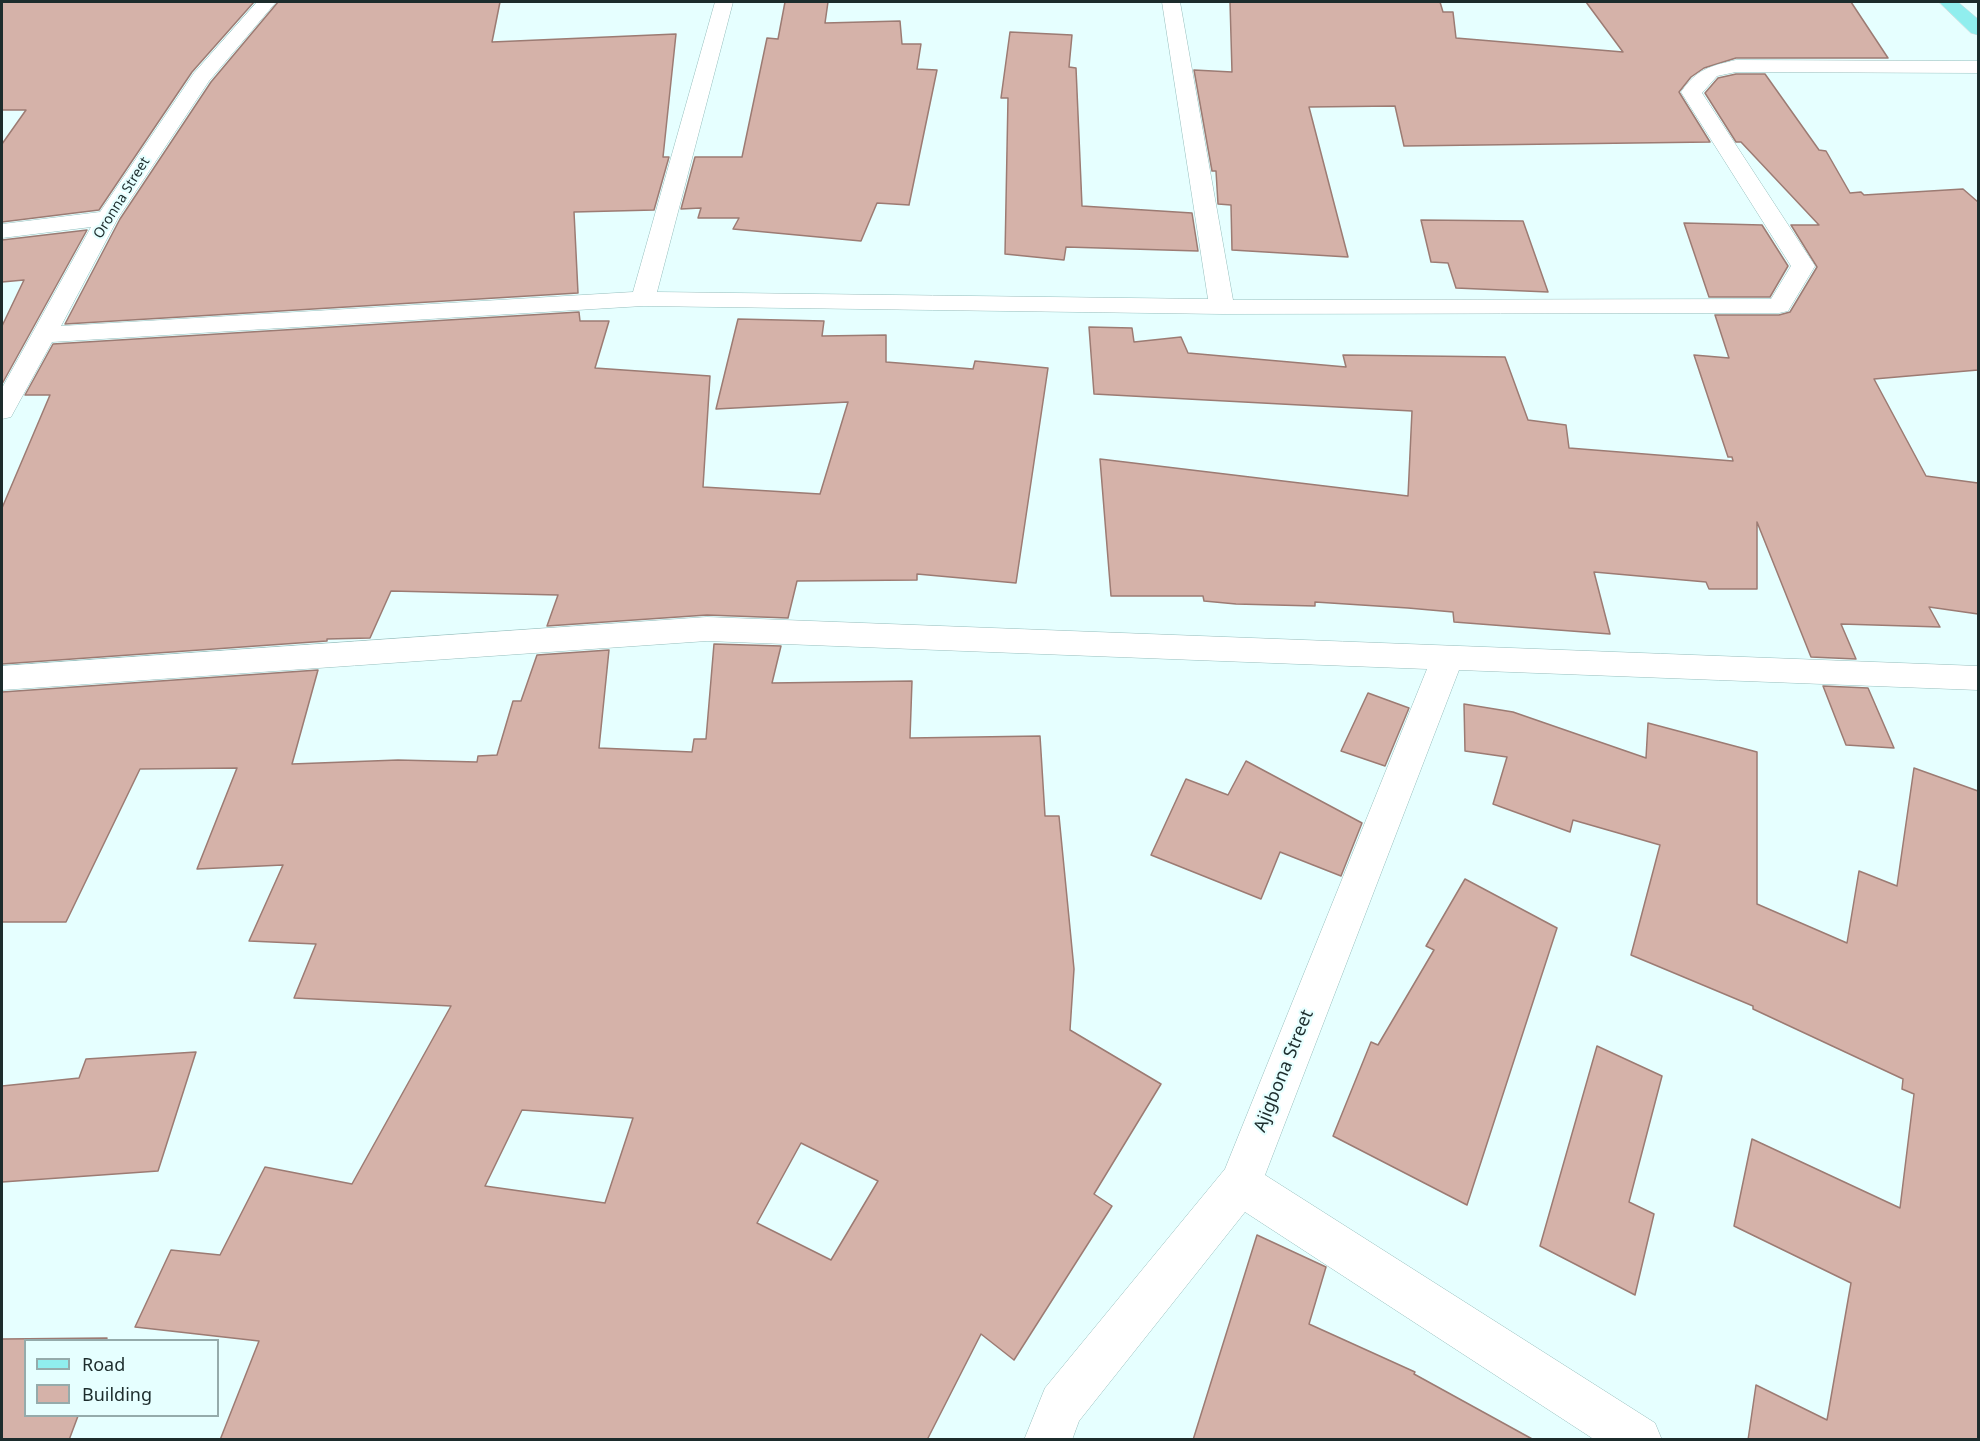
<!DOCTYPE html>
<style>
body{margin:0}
#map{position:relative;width:1980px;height:1441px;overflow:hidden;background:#e6ffff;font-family:"Noto Sans",sans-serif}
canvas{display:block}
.frame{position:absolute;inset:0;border:3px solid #1c2c2c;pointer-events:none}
.legend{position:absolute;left:24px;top:1339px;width:195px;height:78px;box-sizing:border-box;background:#e6ffff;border:2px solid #95abab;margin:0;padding:8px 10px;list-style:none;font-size:18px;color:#1c2c2c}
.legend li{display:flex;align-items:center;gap:12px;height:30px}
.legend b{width:30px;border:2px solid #95abab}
</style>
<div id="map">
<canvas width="1980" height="1441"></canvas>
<div class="frame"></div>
<ul class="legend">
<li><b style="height:8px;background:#90eeee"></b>Road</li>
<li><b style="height:16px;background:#d5b2a9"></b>Building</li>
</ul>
</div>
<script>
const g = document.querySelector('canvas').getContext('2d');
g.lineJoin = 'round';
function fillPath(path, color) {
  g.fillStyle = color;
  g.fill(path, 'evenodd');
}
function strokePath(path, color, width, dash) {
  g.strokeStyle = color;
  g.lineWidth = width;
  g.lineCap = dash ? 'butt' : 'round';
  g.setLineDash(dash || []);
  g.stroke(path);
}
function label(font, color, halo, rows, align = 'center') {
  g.font = font + ' "Noto Sans",sans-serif';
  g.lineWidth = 4.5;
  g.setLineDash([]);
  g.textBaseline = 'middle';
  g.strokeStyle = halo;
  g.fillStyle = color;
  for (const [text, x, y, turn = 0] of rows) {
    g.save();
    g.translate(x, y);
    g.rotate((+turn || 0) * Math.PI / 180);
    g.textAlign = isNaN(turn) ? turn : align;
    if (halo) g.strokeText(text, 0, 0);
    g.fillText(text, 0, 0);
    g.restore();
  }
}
const building = new Path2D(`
 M 2,2 L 254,2 L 192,72 L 99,210 L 2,222 L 2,144 L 26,110 L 2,110 Z
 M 278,2 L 500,2 L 492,42 L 676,34 L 663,157 L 669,157 L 654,210 L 574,212 L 578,293 L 65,324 L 120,219 L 211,82 Z
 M 785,2 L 828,2 L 825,23 L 900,21 L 902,44 L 921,44 L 917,69 L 937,70 L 909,205 L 877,203 L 861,241 L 733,229 L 739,218 L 698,218 L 701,208 L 681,209 L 695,157 L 742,157 L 767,38 L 778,39 Z
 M 1230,2 L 1440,2 L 1443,12 L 1453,12 L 1456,38 L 1623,52 L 1586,2 L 1851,2 L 1888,58 L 1736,58 L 1704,68 L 1691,77 L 1679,92 L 1710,142 L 1404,146 L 1395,106 L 1309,107 L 1348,257 L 1232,250 L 1231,205 L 1218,204 L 1216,171 L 1212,171 L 1194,70 L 1232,72 Z
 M 1010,32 L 1072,35 L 1069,67 L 1076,68 L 1082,206 L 1192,213 L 1198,251 L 1066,247 L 1064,260 L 1005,254 L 1008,98 L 1001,98 Z
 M 1736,74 L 1765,74 L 1819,150 L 1826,151 L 1850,193 L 1861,192 L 1864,195 L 1963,189 L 1978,202 L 1978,370 L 1874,379 L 1926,476 L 1978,483 L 1978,614 L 1929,607 L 1940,627 L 1841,624 L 1856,659 L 1811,657 L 1757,522 L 1757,589 L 1709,589 L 1706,582 L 1594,572 L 1610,634 L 1454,622 L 1453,612 L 1408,608 L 1315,602 L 1315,606 L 1236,604 L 1204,601 L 1203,596 L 1111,596 L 1100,459 L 1408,496 L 1412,411 L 1094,394 L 1089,327 L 1132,328 L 1134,342 L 1181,337 L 1188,353 L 1346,367 L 1343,355 L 1505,357 L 1528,420 L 1566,425 L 1569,448 L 1733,461 L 1732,457 L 1728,457 L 1694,355 L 1729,358 L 1715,315 L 1779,315 L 1790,312 L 1817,267 L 1791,225 L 1819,225 L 1741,142 L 1736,142 L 1705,93 L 1718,78 Z
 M 1421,220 L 1523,221 L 1548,292 L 1456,288 L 1448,263 L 1431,262 Z
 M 1684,223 L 1762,225 L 1788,266 L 1770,297 L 1709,297 Z
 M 87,230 L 2,384 L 2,326 L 24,280 L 2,282 L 2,240 Z
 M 579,312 L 580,321 L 609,321 L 595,368 L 710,376 L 703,487 L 820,494 L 848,402 L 716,409 L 738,319 L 824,321 L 822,336 L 886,335 L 886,362 L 973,369 L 975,361 L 1048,368 L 1016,583 L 917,574 L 917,580 L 797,581 L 788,618 L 707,615 L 547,626 L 558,595 L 391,591 L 370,638 L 327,639 L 327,641 L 2,664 L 2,508 L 50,395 L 25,395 L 53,344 Z
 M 714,644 L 781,646 L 772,683 L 912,681 L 910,738 L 1040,736 L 1045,816 L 1059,816 L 1074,969 L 1070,1030 L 1161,1084 L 1094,1194 L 1112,1206 L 1014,1360 L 981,1334 L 927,1440 L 220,1440 L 259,1341 L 135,1327 L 171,1250 L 220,1255 L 265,1167 L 352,1184 L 451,1006 L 294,998 L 316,944 L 249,941 L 283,865 L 197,869 L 237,768 L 140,769 L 66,922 L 2,922 L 2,692 L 318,670 L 292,764 L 398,760 L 477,762 L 478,756 L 497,755 L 513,701 L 521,701 L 537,655 L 609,650 L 599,748 L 692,752 L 694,739 L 706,739 ZM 522,1110 L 633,1118 L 605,1203 L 485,1186 ZM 801,1143 L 878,1181 L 831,1260 L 757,1223 Z
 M 1823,686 L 1868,688 L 1894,748 L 1846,745 Z
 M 1368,693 L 1409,708 L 1385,766 L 1341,751 Z
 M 1464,704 L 1513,712 L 1646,758 L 1648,723 L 1757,752 L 1757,904 L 1847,943 L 1859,871 L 1897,886 L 1914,768 L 1978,791 L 1978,1440 L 1748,1440 L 1756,1385 L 1827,1420 L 1851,1283 L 1734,1226 L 1752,1139 L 1900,1208 L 1914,1094 L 1902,1089 L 1903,1079 L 1753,1009 L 1753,1006 L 1631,955 L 1660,845 L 1573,820 L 1570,832 L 1493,804 L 1507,757 L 1465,751 Z
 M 1246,761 L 1362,823 L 1341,876 L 1280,852 L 1261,899 L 1151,855 L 1186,779 L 1228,795 Z
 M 1465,879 L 1557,928 L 1467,1205 L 1333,1136 L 1371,1042 L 1378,1045 L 1434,950 L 1426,946 Z
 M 1597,1046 L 1662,1076 L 1629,1202 L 1654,1214 L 1635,1295 L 1540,1246 Z
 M 196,1052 L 158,1171 L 2,1182 L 2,1086 L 79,1078 L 86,1059 Z
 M 1257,1235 L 1326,1267 L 1309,1324 L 1415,1372 L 1414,1374 L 1534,1440 L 1193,1440 Z
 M 107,1338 L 106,1341 L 26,1341 L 26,1416 L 78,1416 L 69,1440 L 2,1440 L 2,1339 Z`);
const minor = new Path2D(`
 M 257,2 L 276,2 L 209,81 L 118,218 L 61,326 L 633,292 L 715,2 L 733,2 L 657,292 L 1208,299 L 1162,2 L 1180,2 L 1233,300 L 1771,299 L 1791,266 L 1681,92 C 1697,69 1710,66 1736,60 L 1978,61 L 1978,73 L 1736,72 L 1717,76 L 1702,93 L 1815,266 L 1788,311 L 1779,313 L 1222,314 L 643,306 L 52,342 L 11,417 L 2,419 L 2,388 L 91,227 L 2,238 L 2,224 L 100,212 L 194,73 Z
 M 707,617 L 1978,666 L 1978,690 L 1459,670 L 1265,1175 L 1655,1423 L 1662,1440 L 1595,1440 L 1245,1212 L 1079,1421 L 1072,1440 L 1024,1440 L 1045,1388 L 1225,1169 L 1427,669 L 707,641 L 2,690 L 2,666 Z`);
const major = new Path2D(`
 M 1939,2 L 1958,2 L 1978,19 L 1978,35 L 1971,33 Z`);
const farStreetnames = [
 ["Oronna Street",122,198,-58]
];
const nearStreetnames = [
 ["Ajigbona Street",1284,1071,-68]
];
fillPath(building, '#d5b2a9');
strokePath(building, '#9c7b73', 1.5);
strokePath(minor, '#96bebd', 1);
strokePath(major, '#dbdddd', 1);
fillPath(minor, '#fff');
fillPath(major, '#90eeee');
label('14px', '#1c2c2c', '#e6ffff', farStreetnames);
label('18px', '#1c2c2c', '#e6ffff', nearStreetnames);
</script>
